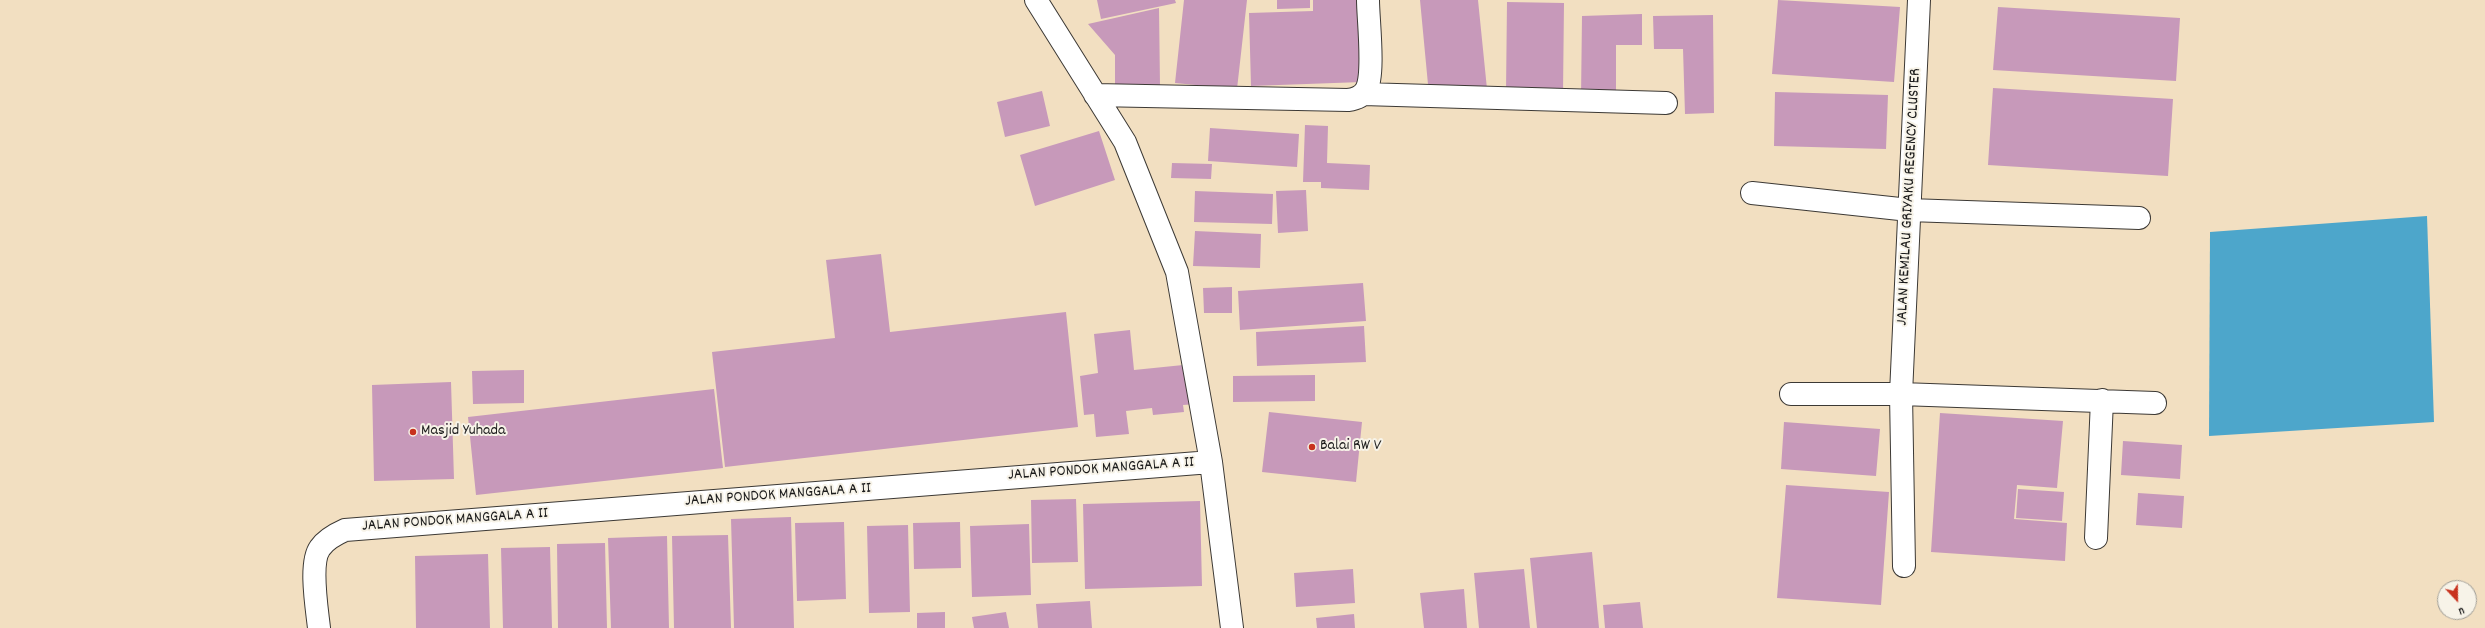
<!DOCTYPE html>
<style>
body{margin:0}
#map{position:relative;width:2485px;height:628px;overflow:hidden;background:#f2dfc1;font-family:Dekko,sans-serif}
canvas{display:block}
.north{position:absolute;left:2437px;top:580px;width:40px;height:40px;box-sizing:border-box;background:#f7f3e8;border:1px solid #9f9d96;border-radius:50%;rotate:158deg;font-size:11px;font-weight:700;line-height:16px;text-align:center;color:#1c1c1c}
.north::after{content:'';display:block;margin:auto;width:14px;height:18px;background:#c8321e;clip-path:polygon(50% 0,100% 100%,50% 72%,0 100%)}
</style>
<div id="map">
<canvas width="2485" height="628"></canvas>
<div class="north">U</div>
</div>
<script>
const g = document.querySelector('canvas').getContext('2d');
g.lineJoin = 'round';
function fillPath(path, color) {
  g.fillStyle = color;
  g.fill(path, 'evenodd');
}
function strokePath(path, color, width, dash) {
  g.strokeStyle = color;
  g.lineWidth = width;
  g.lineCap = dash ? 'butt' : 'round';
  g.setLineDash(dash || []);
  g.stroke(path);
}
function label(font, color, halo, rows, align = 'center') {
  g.font = font + ' Dekko,sans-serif';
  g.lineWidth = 4;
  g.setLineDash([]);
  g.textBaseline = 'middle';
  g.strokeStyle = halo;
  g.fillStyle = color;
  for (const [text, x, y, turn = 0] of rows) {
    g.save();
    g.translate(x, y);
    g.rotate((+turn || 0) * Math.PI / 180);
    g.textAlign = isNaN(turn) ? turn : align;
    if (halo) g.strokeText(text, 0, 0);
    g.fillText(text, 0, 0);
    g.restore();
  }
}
const water = new Path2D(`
 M 2427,216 L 2434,422 L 2209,436 L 2210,232 Z`);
const building = new Path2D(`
 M 1097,0 L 1175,0 L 1176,3 L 1101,19 Z
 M 1184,0 L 1247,0 L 1237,89 L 1175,83 Z
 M 1277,0 L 1310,0 L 1310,8 L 1277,9 Z
 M 1313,0 L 1360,0 L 1362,82 L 1251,86 L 1249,13 L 1313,11 Z
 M 1420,0 L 1478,0 L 1487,89 L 1429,95 Z
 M 1778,0 L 1900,7 L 1894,82 L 1772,74 Z
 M 1507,2 L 1564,3 L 1563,93 L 1506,92 Z
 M 1998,7 L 2180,18 L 2176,81 L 1993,70 Z
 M 1159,8 L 1160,86 L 1115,86 L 1115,55 L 1088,24 Z
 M 1642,14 L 1642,45 L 1616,45 L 1616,99 L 1581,98 L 1582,16 Z
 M 1713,15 L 1714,113 L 1685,114 L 1683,49 L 1654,49 L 1653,16 Z
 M 1993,88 L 2173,99 L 2168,176 L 1988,165 Z
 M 1042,91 L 1050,126 L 1005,137 L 997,102 Z
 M 1775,92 L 1888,95 L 1886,149 L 1774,146 Z
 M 1305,125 L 1328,126 L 1327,163 L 1370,165 L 1369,190 L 1321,188 L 1321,182 L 1303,182 Z
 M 1210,128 L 1299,134 L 1297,167 L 1208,161 Z
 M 1099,131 L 1115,180 L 1035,206 L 1020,155 Z
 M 1172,163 L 1212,164 L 1211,179 L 1171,178 Z
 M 1306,190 L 1308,231 L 1278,233 L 1276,191 Z
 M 1195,191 L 1273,194 L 1272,224 L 1194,222 Z
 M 1195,231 L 1261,234 L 1260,268 L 1193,266 Z
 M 881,254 L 890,332 L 1066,312 L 1078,427 L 725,467 L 712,352 L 835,338 L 826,260 Z
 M 1363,283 L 1366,321 L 1240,330 L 1238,291 Z
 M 1232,287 L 1232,313 L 1204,313 L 1203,288 Z
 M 1364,326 L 1366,362 L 1257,366 L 1256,332 Z
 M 1130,330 L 1134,370 L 1193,364 L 1197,404 L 1183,405 L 1184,412 L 1153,415 L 1152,408 L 1126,411 L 1129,434 L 1096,437 L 1094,414 L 1084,415 L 1080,376 L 1098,373 L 1094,334 Z
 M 524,370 L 524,403 L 473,404 L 472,371 Z
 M 1315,375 L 1315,401 L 1233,402 L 1233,376 Z
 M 451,382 L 454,479 L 374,481 L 372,385 Z
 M 714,389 L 723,468 L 476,495 L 468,417 Z
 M 1269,412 L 1362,422 L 1356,482 L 1262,472 Z
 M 1940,413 L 2063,421 L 2057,488 L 2017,485 L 2014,519 L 2067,523 L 2065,561 L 1931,552 Z
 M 1784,422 L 1880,429 L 1876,476 L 1781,469 Z
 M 2123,441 L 2182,445 L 2180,479 L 2121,475 Z
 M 1786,485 L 1889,492 L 1881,605 L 1777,598 Z
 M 2018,489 L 2064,492 L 2062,521 L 2016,518 Z
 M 2138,493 L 2184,496 L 2182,528 L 2136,525 Z
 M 1076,499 L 1078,562 L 1032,563 L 1031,500 Z
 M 1200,501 L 1202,586 L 1085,589 L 1083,504 Z
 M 791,517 L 794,628 L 734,628 L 731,519 Z
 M 844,522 L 846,599 L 797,601 L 795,523 Z
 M 960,522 L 961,568 L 914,569 L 913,523 Z
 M 1029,524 L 1031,595 L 972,597 L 970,526 Z
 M 908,525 L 910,612 L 869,613 L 867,526 Z
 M 728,535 L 731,628 L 674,628 L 672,536 Z
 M 667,536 L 669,628 L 611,628 L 608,538 Z
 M 605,543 L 607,628 L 558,628 L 557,544 Z
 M 550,547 L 552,628 L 503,628 L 501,548 Z
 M 1592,552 L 1599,628 L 1537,628 L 1530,558 Z
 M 488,554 L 490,628 L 416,628 L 415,556 Z
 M 1353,569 L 1355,603 L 1296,607 L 1294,573 Z
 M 1524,569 L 1530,628 L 1479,628 L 1474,573 Z
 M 1464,589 L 1467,628 L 1424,628 L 1420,593 Z
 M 1090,601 L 1092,628 L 1038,628 L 1036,604 Z
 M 1640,602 L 1643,628 L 1605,628 L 1603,605 Z
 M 945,612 L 945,628 L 917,628 L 917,613 Z
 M 1006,612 L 1009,628 L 974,628 L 972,617 Z
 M 1354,614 L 1355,628 L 1317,628 L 1316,618 Z`);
const street = new Path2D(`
 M 1036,0 L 1125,142 L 1177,272 L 1211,462 L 1232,628
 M 1363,94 L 1666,103
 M 1095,95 L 1348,100 C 1356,99 1362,97 1366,90 C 1375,75 1368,19 1368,0
 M 1752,193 L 1909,210 L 2139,218
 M 1791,394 L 1901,394 L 2155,403
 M 2096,538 L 2102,400
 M 1904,566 L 1901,394 L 1919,0
 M 319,628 C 317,609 309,563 320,548 C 326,539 336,534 345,530 L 1211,462`);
const markers = [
 [413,432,4,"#c8321e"],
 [1312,447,4,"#c8321e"]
];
const streetNames = [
 ["JALAN KEMILAU GRIYAKU REGENCY CLUSTER",1910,197,-87],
 ["JALAN PONDOK MANGGALA A II",1101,470,-4],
 ["JALAN PONDOK MANGGALA A II",778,496,-4],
 ["JALAN PONDOK MANGGALA A II",455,521,-4]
];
const poiNames = [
 ["Masjid Yuhada",421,432],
 ["Balai RW V",1320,447]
];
fillPath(water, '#4da6cb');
fillPath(building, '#c799ba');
strokePath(street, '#3c3935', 24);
strokePath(street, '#fff', 22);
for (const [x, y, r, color] of markers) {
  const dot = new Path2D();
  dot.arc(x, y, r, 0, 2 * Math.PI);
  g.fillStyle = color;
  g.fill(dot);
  strokePath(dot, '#f7f3e8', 1.5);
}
label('16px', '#1c1c1c', '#f7f3e8', streetNames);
label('16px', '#1c1c1c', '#f7f3e8', poiNames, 'left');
</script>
